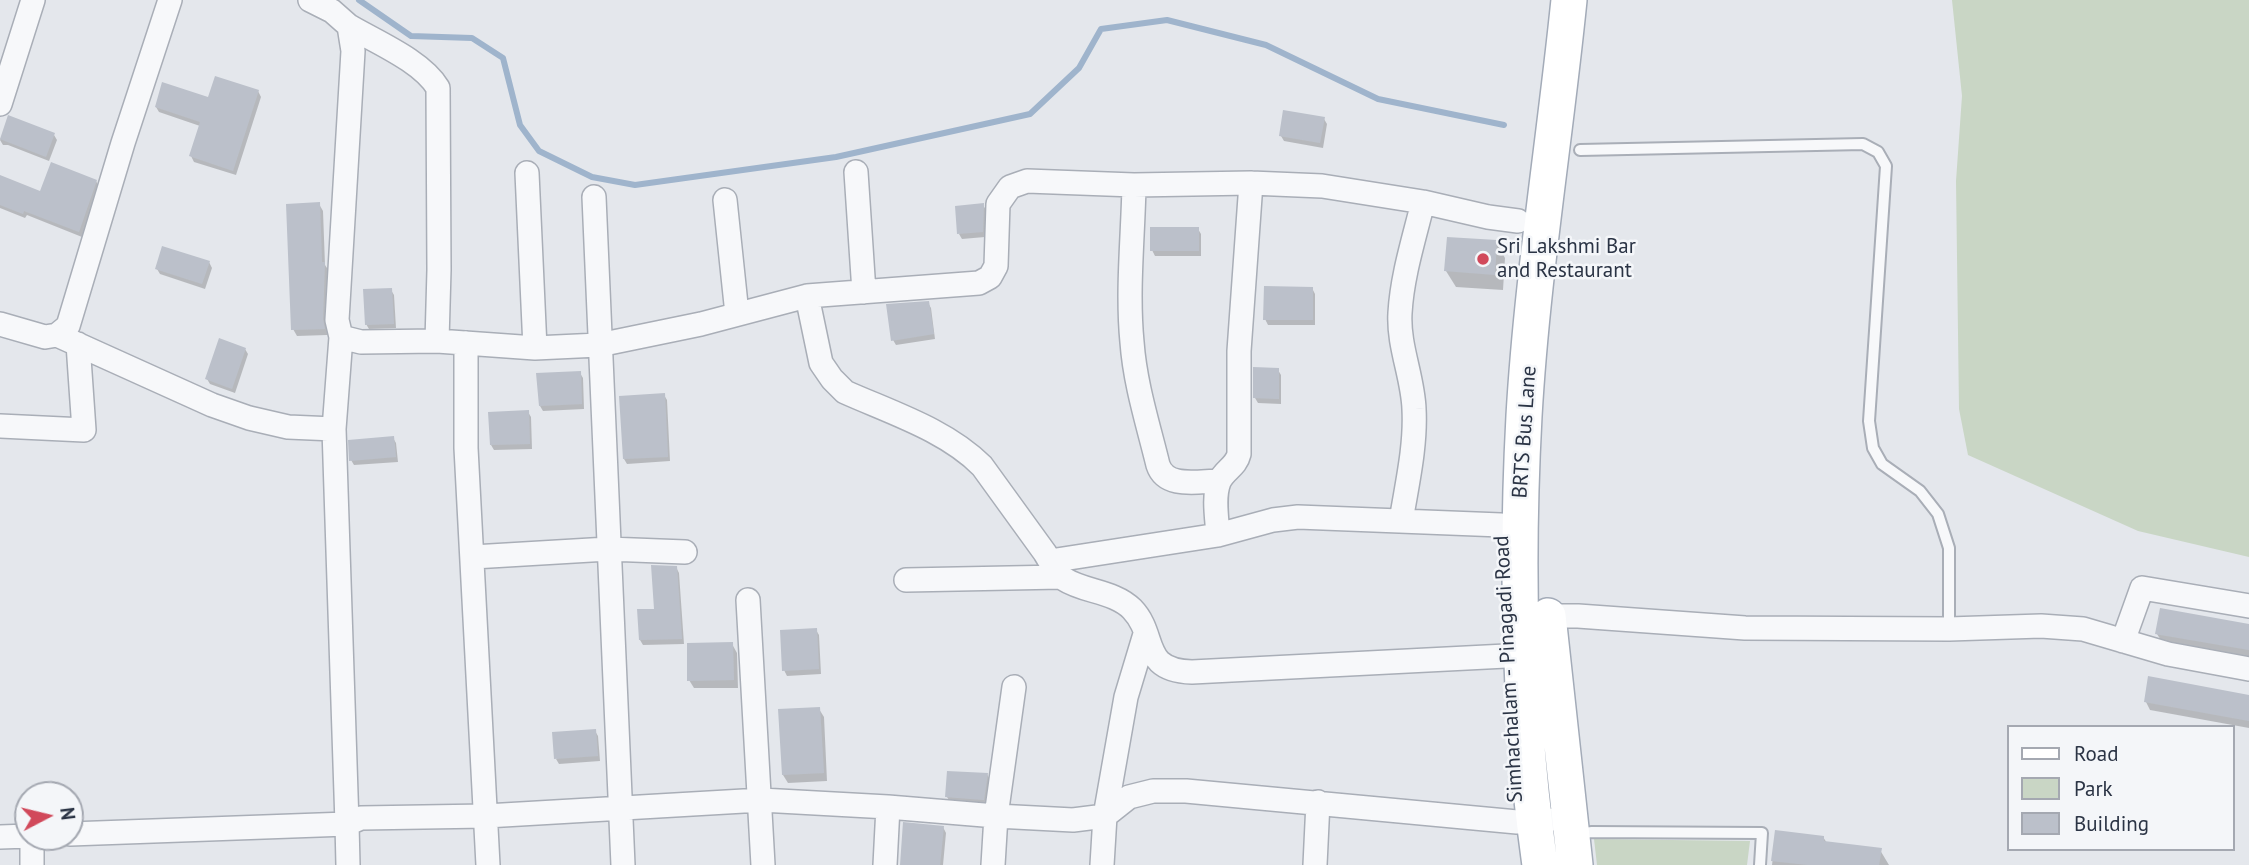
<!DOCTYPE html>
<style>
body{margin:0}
#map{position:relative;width:2249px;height:865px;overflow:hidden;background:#e4e7ec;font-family:"PT Sans",sans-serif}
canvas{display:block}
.legend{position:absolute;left:2007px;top:725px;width:228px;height:126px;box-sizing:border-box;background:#f4f6f9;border:2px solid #a4a8b1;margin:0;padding:9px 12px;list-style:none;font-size:21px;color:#2b3445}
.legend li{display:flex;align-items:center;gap:14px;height:35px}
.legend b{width:35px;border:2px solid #a4a8b1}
.north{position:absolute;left:14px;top:781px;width:70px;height:70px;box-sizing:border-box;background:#f4f6f9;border:2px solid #a4a8b1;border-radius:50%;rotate:83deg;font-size:19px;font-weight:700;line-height:28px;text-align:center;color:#2b3445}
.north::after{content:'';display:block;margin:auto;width:24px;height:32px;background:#d1495b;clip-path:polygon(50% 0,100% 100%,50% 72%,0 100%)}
</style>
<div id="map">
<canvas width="2249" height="865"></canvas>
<ul class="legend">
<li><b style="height:9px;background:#fff"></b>Road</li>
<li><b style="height:19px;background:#c9d6c5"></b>Park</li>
<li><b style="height:19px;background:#bbc0ca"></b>Building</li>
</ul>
<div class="north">N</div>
</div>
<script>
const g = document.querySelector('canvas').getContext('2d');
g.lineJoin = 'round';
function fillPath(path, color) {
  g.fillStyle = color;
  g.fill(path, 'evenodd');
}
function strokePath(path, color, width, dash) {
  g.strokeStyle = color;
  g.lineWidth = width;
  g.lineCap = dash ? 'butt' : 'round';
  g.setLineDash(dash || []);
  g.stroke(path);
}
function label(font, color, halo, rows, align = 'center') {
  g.font = font + ' "PT Sans",sans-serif';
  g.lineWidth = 5;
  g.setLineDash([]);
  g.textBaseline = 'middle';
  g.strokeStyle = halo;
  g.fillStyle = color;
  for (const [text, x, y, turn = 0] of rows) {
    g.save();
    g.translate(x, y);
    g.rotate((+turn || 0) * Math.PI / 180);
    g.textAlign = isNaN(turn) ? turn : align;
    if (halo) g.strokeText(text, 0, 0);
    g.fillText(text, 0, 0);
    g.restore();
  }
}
const green = new Path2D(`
 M 1952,0 L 2249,0 L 2249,557 L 2138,531 L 1968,455 L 1959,409 L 1956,181 L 1962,96 Z
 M 1594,839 L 1750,841 L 1747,865 L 1597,865 Z`);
const shadow = new Path2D(`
 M 258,91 L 261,97 L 236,175 L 194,162 L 191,156 L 200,126 L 159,112 L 156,107 Z
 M 10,117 L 54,135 L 57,140 L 49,161 L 8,145 L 3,145 L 0,140 Z
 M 1324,119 L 1327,124 L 1323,148 L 1284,141 L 1281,136 Z
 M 0,177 L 41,193 L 96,181 L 99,187 L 82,237 L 27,215 L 25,218 L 0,208 Z
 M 319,204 L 323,211 L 325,265 L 329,271 L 327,335 L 297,336 L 293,329 Z
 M 983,205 L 986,210 L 985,237 L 962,239 L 959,234 Z
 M 1198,229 L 1201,234 L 1201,256 L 1155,256 L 1152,250 Z
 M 1496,242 L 1505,258 L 1503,290 L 1456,287 L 1446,271 Z
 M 209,262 L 212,268 L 205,289 L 160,274 L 157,269 Z
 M 1312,288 L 1315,294 L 1315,325 L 1268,325 L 1265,319 Z
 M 391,290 L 394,295 L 396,328 L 369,329 L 366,324 Z
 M 928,303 L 931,308 L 935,339 L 896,345 L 893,340 Z
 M 245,349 L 248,354 L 235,393 L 210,384 L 207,379 Z
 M 1278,370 L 1281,375 L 1281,404 L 1258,403 L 1255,398 Z
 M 580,373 L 583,378 L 584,409 L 543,411 L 540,406 Z
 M 664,395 L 667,400 L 670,461 L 627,464 L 624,459 Z
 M 528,412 L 531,417 L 532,449 L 494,450 L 491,445 Z
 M 393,438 L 396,443 L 398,462 L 354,465 L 351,460 Z
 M 676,567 L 679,573 L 684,644 L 643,645 L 640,640 Z
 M 2249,625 L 2249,657 L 2162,642 L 2157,634 Z
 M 816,630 L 819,635 L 821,674 L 787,676 L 784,670 Z
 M 732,644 L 737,653 L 738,688 L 694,688 L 689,680 Z
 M 2249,696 L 2249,728 L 2150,710 L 2146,702 Z
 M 819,709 L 824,717 L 827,781 L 788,783 L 783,775 Z
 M 595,731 L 598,736 L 600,761 L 559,764 L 556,759 Z
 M 987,774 L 990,780 L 986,804 L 950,802 L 947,797 Z
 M 943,827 L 946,833 L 943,865 L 901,865 Z
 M 1776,832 L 1823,837 L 1827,843 L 1880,850 L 1889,865 L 1772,865 Z`);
const stream = new Path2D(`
 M 359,0 L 411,36 L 472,38 L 503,58 L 520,125 L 539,151 L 592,177 L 635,185 L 836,157 L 1030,114 L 1079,68 L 1101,29 L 1167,20 L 1266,45 L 1378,99 L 1504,125`);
const building = new Path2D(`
 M 215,76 L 259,90 L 233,171 L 189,156 L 200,122 L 155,107 L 162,82 L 208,97 Z
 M 1283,110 L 1325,117 L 1320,143 L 1279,136 Z
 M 8,115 L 55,133 L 46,157 L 0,139 Z
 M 51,162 L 97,180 L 79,232 L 24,211 L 23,214 L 0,205 L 0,175 L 40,191 Z
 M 320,202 L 322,262 L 325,262 L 323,319 L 325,329 L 291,330 L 286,204 Z
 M 984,203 L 983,232 L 957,234 L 955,206 Z
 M 1150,227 L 1199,227 L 1199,251 L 1150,251 Z
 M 1447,237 L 1497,240 L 1495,275 L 1444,271 Z
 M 162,246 L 210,261 L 202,284 L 155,269 Z
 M 1264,286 L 1313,287 L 1313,320 L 1263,320 Z
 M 392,288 L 394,324 L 365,325 L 363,289 Z
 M 929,301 L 934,334 L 891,341 L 886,304 Z
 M 219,338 L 246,348 L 232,389 L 205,379 Z
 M 1253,367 L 1279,368 L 1279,399 L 1253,398 Z
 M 581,371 L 582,404 L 539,406 L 536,373 Z
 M 665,393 L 668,457 L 623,459 L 619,396 Z
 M 529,410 L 530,444 L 490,445 L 488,412 Z
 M 394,436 L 396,457 L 349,461 L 348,440 Z
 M 651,565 L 677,566 L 682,639 L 639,640 L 637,609 L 654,609 Z
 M 2160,608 L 2249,624 L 2249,650 L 2155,634 Z
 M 817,628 L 819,669 L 782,671 L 780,630 Z
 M 733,642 L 734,680 L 687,681 L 687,643 Z
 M 2148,676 L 2249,695 L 2249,721 L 2144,702 Z
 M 820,707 L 824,773 L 782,775 L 778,709 Z
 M 596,729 L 598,756 L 554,759 L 552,732 Z
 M 947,771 L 988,773 L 984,800 L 945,797 Z
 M 903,822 L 944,826 L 940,865 L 900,865 Z
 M 1775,830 L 1824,836 L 1824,841 L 1882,848 L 1879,865 L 1808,865 L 1771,861 Z`);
const service = new Path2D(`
 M 1580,150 L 1863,144 L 1878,152 L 1886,166 L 1869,421 L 1873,448 L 1882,464 L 1920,491 L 1938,514 L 1949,548 L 1949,629
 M 1576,834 L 1592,832 L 1762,833 L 1760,865`);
const minor = new Path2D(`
 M 310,0 L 332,11 L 349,26 L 353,51 L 337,320 L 341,337 L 361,342 L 437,341 L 535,348 L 599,345 L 701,324 L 807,296 L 979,283 L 990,277 L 996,266 L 998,204 L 1010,187 L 1027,181 L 1134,185 L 1251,183 L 1322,186 L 1423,202 L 1488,217 L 1518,221
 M 349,26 C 376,42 422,61 438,88 L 439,270 L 437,341
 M 0,104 L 33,0
 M 856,172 L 864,292
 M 527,173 L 535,348
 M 1134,185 C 1133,237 1127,291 1132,342 C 1135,384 1148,424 1158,465 C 1166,489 1198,481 1219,481
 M 594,197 L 623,865
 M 725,200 L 737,314
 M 807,296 L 821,363 L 832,379 L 845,392 C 892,413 946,430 982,466 C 1003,495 1024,524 1045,553 C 1050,561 1056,573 1064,579 C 1084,592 1114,591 1132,609 C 1158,636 1139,670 1192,672 L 1506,656
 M 0,324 L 45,337 L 57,335 L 68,326 L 123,143 L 170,0
 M 57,335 L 212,405 L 249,418 L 288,427 L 334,429
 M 466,343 L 466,448 L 488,865
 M 0,426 L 84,430 L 78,344
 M 1401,521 C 1407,484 1416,446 1414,409 C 1413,377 1398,346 1400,313 C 1402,276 1414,239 1423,202
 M 1218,535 C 1217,519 1213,497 1219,482 C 1224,470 1236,467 1239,454 L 1239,351 L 1251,183
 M 473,557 L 608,549 L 685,552
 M 1050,561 L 1218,535 L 1273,520 L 1298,517 L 1501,525
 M 906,580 L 1061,577
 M 748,600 L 763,865
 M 1548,616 L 1578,616 L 1745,628 L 1949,629 L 2041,626 L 2083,629 L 2168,654 L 2249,669
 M 2123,641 L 2142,588 L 2249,606
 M 70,834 L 347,824 L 334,429 L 341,337
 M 0,837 L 28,836
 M 32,865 L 32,837
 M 348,865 L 347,824 L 361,818 L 486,816 L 761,800 L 888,807 L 996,816 L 1073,820 L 1105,816 L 1129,797 L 1153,791 L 1186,791 L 1517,822 L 1549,820
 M 885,865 L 888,807
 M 993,865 L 996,816 L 1014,687
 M 1102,865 L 1105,816 L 1126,697 L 1145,634
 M 1315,865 L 1318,802`);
const primary = new Path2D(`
 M 1548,616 L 1575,865
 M 1540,865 C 1519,717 1516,565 1524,416 C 1532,277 1555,139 1569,0`);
const markers = [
 [1483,259,7,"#d1495b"]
];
const poiNames = [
 ["Sri Lakshmi Bar",1497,247],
 ["and Restaurant",1497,271]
];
const streetNames = [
 ["BRTS Bus Lane",1525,432,-86],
 ["Simhachalam - Pinagadi Road",1509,669,-93]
];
fillPath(green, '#c9d6c5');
fillPath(shadow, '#0003');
strokePath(stream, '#9fb4cc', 6);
fillPath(building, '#bbc0ca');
strokePath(service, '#a9aeb7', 14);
strokePath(minor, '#a9aeb7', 26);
strokePath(primary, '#a3abb8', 38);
strokePath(service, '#f7f8fa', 10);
strokePath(minor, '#f7f8fa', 23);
strokePath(primary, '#fff', 35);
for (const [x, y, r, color] of markers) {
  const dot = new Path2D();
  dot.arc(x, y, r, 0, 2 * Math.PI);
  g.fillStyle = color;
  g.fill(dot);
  strokePath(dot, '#f4f6f9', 2.5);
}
label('21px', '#2b3445', '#f4f6f9', poiNames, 'left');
label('21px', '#2b3445', '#f4f6f9', streetNames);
</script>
